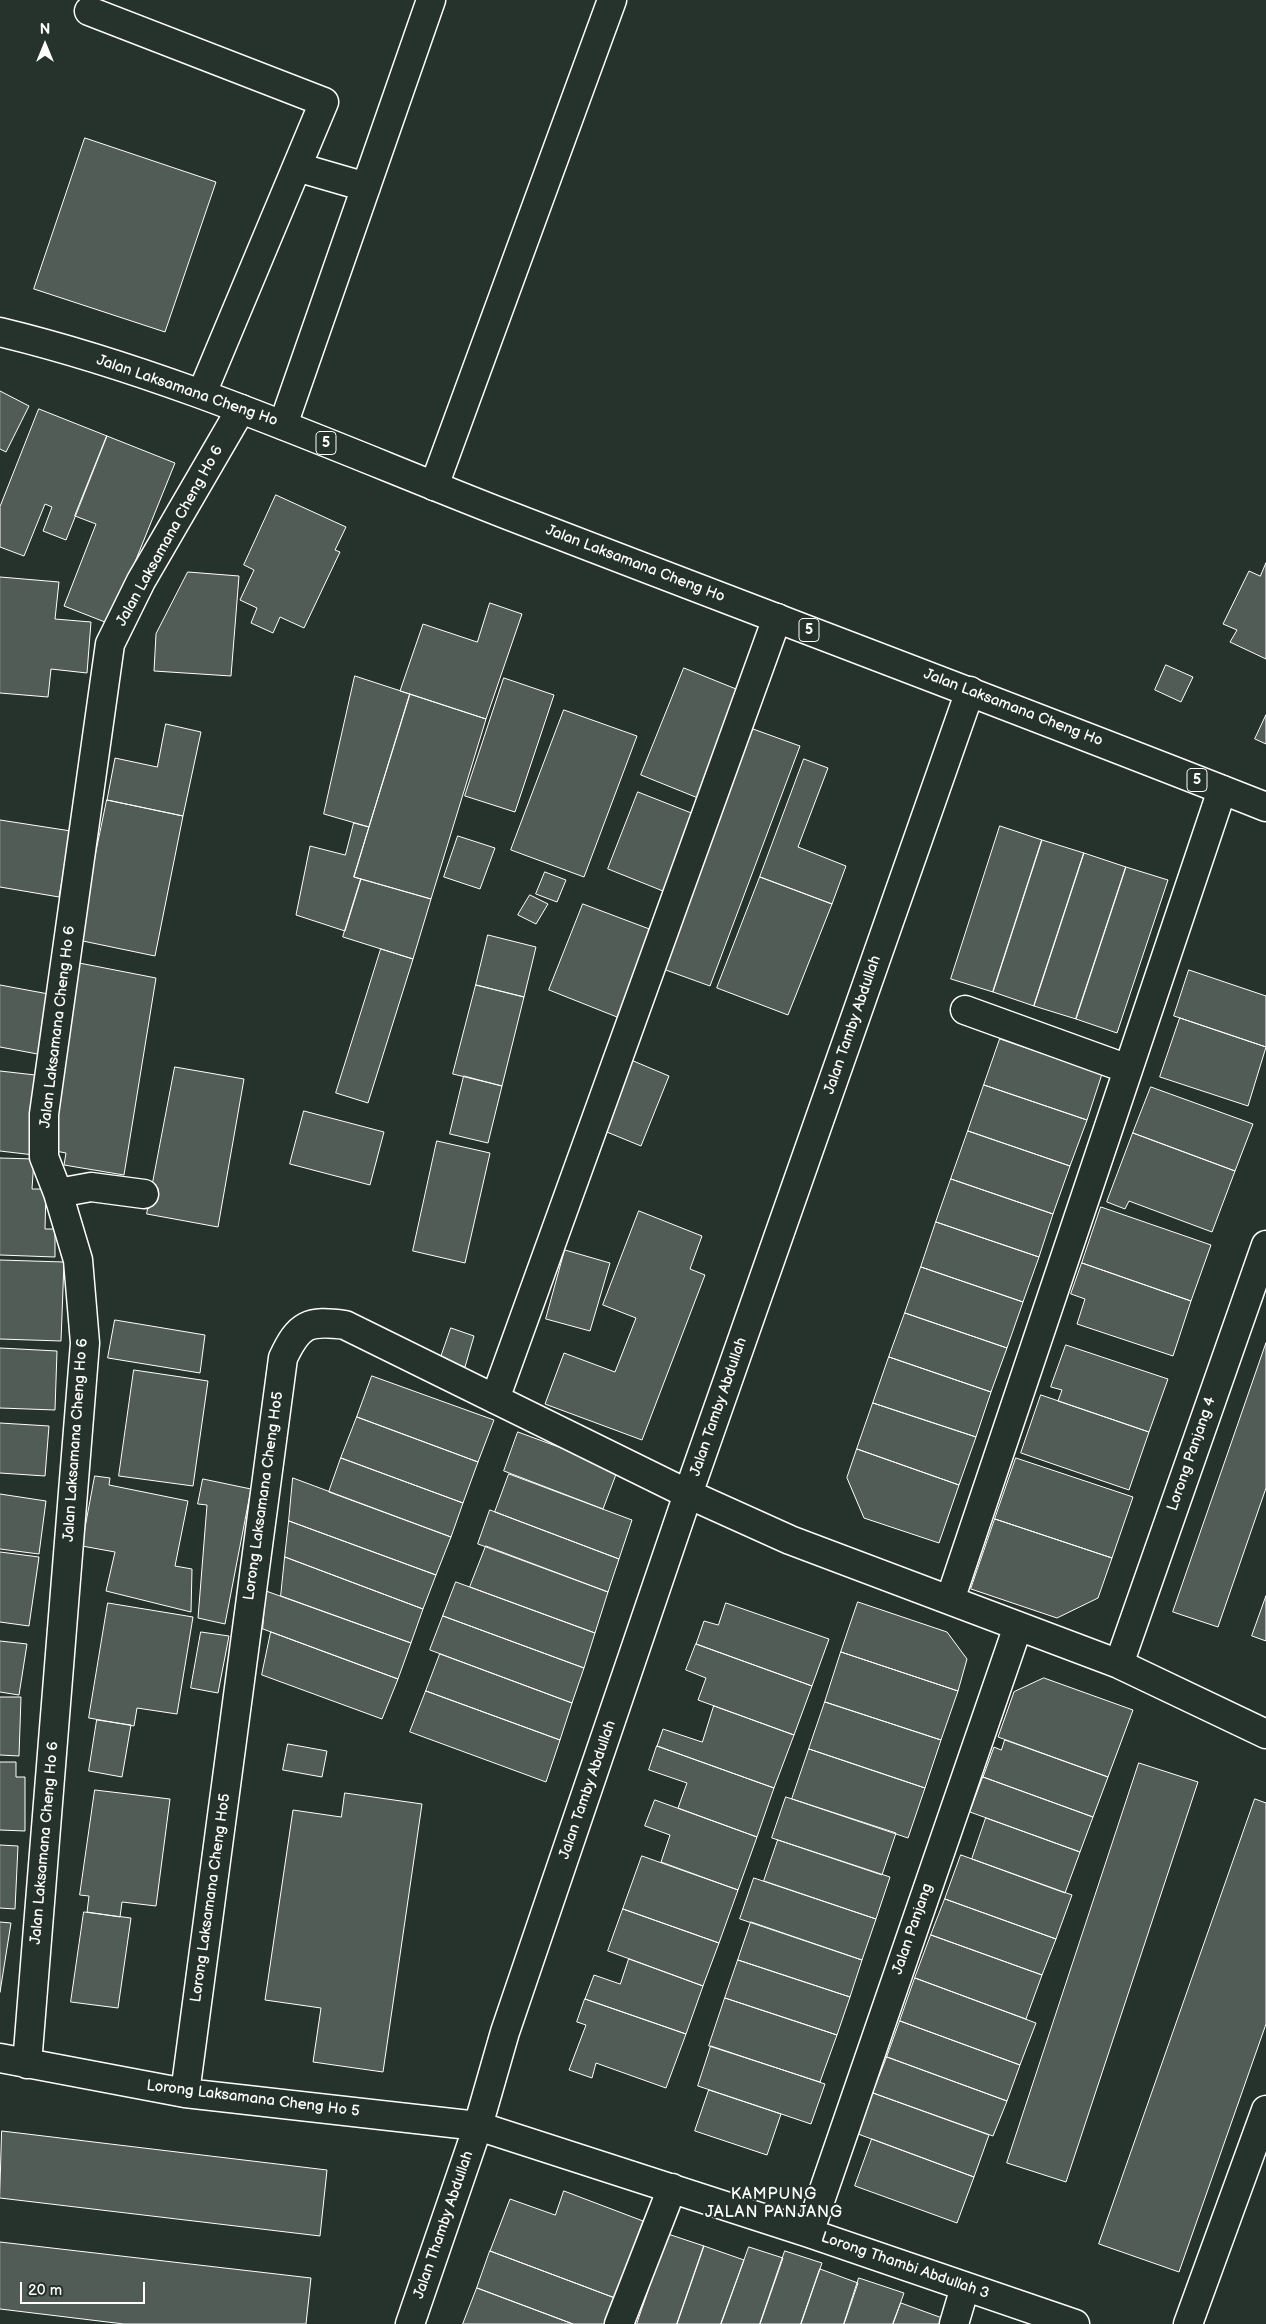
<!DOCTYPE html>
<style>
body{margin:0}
#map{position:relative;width:1266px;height:2324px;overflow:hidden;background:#26332d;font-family:"Balsamiq Sans",sans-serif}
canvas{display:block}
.north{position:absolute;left:20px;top:20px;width:50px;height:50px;-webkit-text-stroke:4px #26332d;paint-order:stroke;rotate:0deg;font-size:14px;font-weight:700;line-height:20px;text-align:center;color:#fff}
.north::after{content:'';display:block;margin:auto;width:18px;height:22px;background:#fff;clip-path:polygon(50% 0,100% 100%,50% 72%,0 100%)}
.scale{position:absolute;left:20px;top:2282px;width:125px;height:22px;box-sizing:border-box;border:2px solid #fff;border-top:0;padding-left:6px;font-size:15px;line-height:18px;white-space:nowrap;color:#fff;-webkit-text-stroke:4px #26332d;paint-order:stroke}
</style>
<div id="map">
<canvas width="1266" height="2324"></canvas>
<div class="north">N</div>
<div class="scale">20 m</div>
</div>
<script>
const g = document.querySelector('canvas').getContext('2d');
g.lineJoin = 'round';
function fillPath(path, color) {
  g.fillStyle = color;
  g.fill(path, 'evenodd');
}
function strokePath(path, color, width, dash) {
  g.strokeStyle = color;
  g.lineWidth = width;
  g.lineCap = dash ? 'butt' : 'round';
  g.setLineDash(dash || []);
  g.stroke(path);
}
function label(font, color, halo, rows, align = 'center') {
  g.font = font + ' "Balsamiq Sans",sans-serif';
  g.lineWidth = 4;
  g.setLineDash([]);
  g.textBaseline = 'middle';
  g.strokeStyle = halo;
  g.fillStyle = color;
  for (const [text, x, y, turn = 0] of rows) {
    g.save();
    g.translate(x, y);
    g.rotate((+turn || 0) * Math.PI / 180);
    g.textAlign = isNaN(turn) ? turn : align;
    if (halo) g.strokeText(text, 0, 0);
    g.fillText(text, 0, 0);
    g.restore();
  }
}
const building = new Path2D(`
 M 85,138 L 216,182 L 165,332 L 34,289 Z
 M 0,391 L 29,406 L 6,452 L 0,449 Z
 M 39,409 L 107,436 L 66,540 L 43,531 L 52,507 L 45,504 L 24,556 L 0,547 L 0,507 Z
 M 107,436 L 175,463 L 110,624 L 64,606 L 96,524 L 75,516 Z
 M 276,495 L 346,527 L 335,550 L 340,552 L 304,628 L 280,617 L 273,633 L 251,623 L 257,608 L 240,600 L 254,570 L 244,565 Z
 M 1266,563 L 1266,659 L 1230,642 L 1237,630 L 1223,624 L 1249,571 L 1260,576 Z
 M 188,572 L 239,576 L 231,676 L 154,671 L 156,634 Z
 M 0,577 L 59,582 L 55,619 L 91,622 L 87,673 L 51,669 L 48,697 L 0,693 Z
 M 490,603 L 522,614 L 486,719 L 400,691 L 423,624 L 477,642 Z
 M 1166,665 L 1193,677 L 1181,702 L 1155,690 Z
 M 684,668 L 746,693 L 703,800 L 641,775 Z
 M 355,676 L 410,694 L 369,827 L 324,814 Z
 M 504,678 L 554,695 L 515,812 L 465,796 Z
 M 410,694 L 486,719 L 431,899 L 354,877 Z
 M 564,710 L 637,736 L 584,877 L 511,850 Z
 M 1266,715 L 1266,744 L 1255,739 Z
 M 166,724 L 201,732 L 183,816 L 107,800 L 115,758 L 157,767 Z
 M 753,729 L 800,746 L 710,986 L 663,969 Z
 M 804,759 L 828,768 L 798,847 L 846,866 L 832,904 L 760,877 Z
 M 638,792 L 699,816 L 668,893 L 608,869 Z
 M 107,800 L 183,816 L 155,956 L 78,940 Z
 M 0,820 L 71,831 L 59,897 L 0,887 Z
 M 354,823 L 369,827 L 354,877 L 361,879 L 345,931 L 296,915 L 310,846 L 345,855 Z
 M 1000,826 L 1042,840 L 993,992 L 951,979 Z
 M 458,836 L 495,848 L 480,889 L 444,877 Z
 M 1042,840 L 1084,853 L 1034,1006 L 993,992 Z
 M 1084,853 L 1126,867 L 1076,1019 L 1034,1006 Z
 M 1126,867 L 1168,880 L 1117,1033 L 1076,1019 Z
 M 545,872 L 566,880 L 557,902 L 536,894 Z
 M 760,877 L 832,904 L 788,1015 L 717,988 Z
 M 361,879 L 431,899 L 413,959 L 343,937 Z
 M 530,895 L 548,904 L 536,924 L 518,915 Z
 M 583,904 L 652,930 L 617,1017 L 549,990 Z
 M 488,935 L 536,947 L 524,997 L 476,985 Z
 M 381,949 L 413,959 L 368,1103 L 336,1093 Z
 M 74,962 L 156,978 L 124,1175 L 64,1165 L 66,1153 L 50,1150 Z
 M 1189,970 L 1266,996 L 1266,1047 L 1174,1016 Z
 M 0,985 L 54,995 L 43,1055 L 0,1047 Z
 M 476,985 L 524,997 L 502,1086 L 453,1074 Z
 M 1180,1018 L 1266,1047 L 1248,1106 L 1160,1077 Z
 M 1000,1039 L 1102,1074 L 1087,1120 L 984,1085 Z
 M 631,1060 L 669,1076 L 641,1146 L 602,1130 Z
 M 175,1067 L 244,1079 L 218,1227 L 147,1214 Z
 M 0,1071 L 44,1076 L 34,1155 L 0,1151 Z
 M 464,1076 L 502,1086 L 488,1143 L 450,1134 Z
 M 984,1085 L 1087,1120 L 1070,1166 L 968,1131 Z
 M 1151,1087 L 1253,1124 L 1235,1171 L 1133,1133 Z
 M 304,1111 L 384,1132 L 370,1185 L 290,1164 Z
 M 968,1131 L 1070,1166 L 1053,1214 L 951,1179 Z
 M 1133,1133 L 1235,1171 L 1212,1232 L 1129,1201 L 1125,1209 L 1107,1202 Z
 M 437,1141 L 490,1153 L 465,1263 L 413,1251 Z
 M 0,1158 L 34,1159 L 32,1189 L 46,1189 L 45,1229 L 55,1229 L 55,1257 L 0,1255 Z
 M 951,1179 L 1053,1214 L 1039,1257 L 936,1222 Z
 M 1101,1207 L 1211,1245 L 1191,1301 L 1082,1263 Z
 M 639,1211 L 702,1236 L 690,1269 L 705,1275 L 642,1440 L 545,1404 L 564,1353 L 615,1372 L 636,1318 L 603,1305 Z
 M 936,1222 L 1039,1257 L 1023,1302 L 921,1267 Z
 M 565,1250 L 610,1263 L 590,1331 L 546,1319 Z
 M 0,1260 L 64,1262 L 61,1341 L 0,1339 Z
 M 1082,1263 L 1191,1301 L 1173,1356 L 1077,1324 L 1085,1299 L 1071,1294 Z
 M 921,1267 L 1023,1302 L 1007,1348 L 905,1313 Z
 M 905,1313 L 1007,1348 L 991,1392 L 889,1357 Z
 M 115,1320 L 205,1335 L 200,1373 L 108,1358 Z
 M 451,1328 L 474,1336 L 465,1367 L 440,1360 Z
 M 1266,1343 L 1266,1488 L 1218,1627 L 1173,1612 Z
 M 1066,1345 L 1168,1379 L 1149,1432 L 1058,1401 L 1062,1390 L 1051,1387 Z
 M 0,1348 L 57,1351 L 55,1410 L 0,1408 Z
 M 889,1357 L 991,1392 L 976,1437 L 873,1403 Z
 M 134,1370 L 208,1381 L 193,1486 L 119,1476 Z
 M 372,1376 L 494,1420 L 478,1462 L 357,1417 Z
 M 1041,1395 L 1149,1432 L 1129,1490 L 1021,1453 Z
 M 873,1403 L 976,1437 L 959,1485 L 857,1449 Z
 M 357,1417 L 478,1462 L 463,1503 L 341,1458 Z
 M 0,1423 L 49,1426 L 45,1476 L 0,1473 Z
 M 518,1432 L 618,1469 L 603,1509 L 504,1471 Z
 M 857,1449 L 959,1485 L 939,1543 L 864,1518 L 847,1478 Z
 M 341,1458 L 463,1503 L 451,1537 L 329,1492 Z
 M 1016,1458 L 1133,1497 L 1112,1558 L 995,1519 Z
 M 509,1474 L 632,1520 L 619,1559 L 495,1512 Z
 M 95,1476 L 110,1478 L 109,1485 L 188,1501 L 175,1566 L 192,1569 L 191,1612 L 106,1591 L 115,1552 L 82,1546 Z
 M 293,1478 L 451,1537 L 436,1575 L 289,1521 Z
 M 203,1479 L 251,1489 L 225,1624 L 198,1618 L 207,1505 L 198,1504 Z
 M 0,1494 L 46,1501 L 39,1554 L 0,1549 Z
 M 490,1510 L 619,1559 L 608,1592 L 478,1544 Z
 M 995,1519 L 1112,1558 L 1098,1598 L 1057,1618 L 971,1589 Z
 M 289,1521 L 436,1575 L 423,1609 L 285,1557 Z
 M 486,1546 L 608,1592 L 595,1633 L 470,1587 Z
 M 0,1552 L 39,1557 L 29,1626 L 0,1622 Z
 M 285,1557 L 423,1609 L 411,1643 L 281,1596 Z
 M 456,1582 L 595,1633 L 584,1668 L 443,1616 Z
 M 266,1591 L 411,1643 L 398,1679 L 263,1629 Z
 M 1266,1596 L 1266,1641 L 1252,1636 Z
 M 858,1602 L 947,1632 L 967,1659 L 958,1691 L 841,1652 Z
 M 108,1603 L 193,1617 L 177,1714 L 137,1708 L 134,1726 L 89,1718 Z
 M 726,1603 L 829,1639 L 812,1686 L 696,1644 L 704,1621 L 718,1625 Z
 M 443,1616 L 584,1668 L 572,1703 L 430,1650 Z
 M 201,1632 L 229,1636 L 218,1693 L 191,1688 Z
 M 271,1632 L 398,1679 L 382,1719 L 262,1675 Z
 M 0,1641 L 27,1644 L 19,1695 L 0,1692 Z
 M 696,1644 L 812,1686 L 794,1735 L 698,1700 L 706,1678 L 686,1670 Z
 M 841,1652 L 958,1691 L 941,1740 L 825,1702 Z
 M 440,1654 L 572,1703 L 560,1740 L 426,1691 Z
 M 1044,1678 L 1133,1710 L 1108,1777 L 998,1737 L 1014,1692 Z
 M 426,1691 L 560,1740 L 546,1782 L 410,1732 Z
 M 0,1697 L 21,1697 L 19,1756 L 0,1755 Z
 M 825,1702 L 941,1740 L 925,1788 L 809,1749 Z
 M 714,1706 L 794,1735 L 774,1788 L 657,1746 L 663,1729 L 702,1742 Z
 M 97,1720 L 131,1725 L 122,1777 L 89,1771 Z
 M 1005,1740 L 1108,1777 L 1093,1817 L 983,1777 L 994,1747 L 1001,1750 Z
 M 288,1744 L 327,1751 L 322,1777 L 283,1770 Z
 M 657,1746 L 774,1788 L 757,1837 L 678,1808 L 687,1783 L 649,1770 Z
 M 809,1749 L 925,1788 L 908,1838 L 792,1799 Z
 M 0,1762 L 16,1762 L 16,1777 L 25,1777 L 25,1831 L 0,1830 Z
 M 1139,1763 L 1198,1782 L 1066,2182 L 1007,2163 Z
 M 983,1777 L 1093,1817 L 1080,1852 L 970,1812 Z
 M 95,1790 L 170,1799 L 156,1906 L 122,1902 L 120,1917 L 87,1912 L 89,1896 L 80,1895 Z
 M 345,1793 L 422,1804 L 383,2072 L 313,2062 L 321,2008 L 265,2000 L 293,1810 L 341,1817 Z
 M 786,1797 L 896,1833 L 882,1875 L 772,1838 Z
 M 1255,1799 L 1266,1803 L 1266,2024 L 1179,2272 L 1099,2244 Z
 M 655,1800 L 757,1837 L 738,1890 L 661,1862 L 670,1835 L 645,1826 Z
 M 986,1818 L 1080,1852 L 1065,1893 L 972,1859 Z
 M 778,1840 L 890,1877 L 876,1919 L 764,1881 Z
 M 0,1845 L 18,1846 L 15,1909 L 0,1908 Z
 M 961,1855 L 1072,1895 L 1056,1939 L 945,1899 Z
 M 642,1856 L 738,1890 L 719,1943 L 623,1909 Z
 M 754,1878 L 876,1919 L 862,1960 L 740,1919 Z
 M 945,1899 L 1056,1939 L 1042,1975 L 931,1935 Z
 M 623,1909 L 719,1943 L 703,1986 L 608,1951 Z
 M 84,1912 L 131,1918 L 118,2008 L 71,2002 Z
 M 0,1922 L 11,1923 L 0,1992 Z
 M 751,1922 L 862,1960 L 850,1997 L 738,1960 Z
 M 931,1935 L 1042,1975 L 1026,2019 L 915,1978 Z
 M 629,1959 L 703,1986 L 686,2034 L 585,1999 L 594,1975 L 620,1984 Z
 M 738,1960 L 850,1997 L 837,2035 L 725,1998 Z
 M 915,1978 L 1036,2023 L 1020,2065 L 900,2021 Z
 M 725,1998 L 837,2035 L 820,2082 L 709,2046 Z
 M 585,1999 L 686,2034 L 666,2088 L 596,2063 L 592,2078 L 569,2070 L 586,2025 L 577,2022 Z
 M 900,2021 L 1020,2065 L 1007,2101 L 887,2057 Z
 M 711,2046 L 825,2084 L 811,2124 L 698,2086 Z
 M 887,2057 L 1007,2101 L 993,2136 L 873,2093 Z
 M 709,2090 L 781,2114 L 767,2155 L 695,2131 Z
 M 873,2093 L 989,2135 L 974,2177 L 858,2134 Z
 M 2,2131 L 327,2170 L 320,2236 L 0,2198 Z
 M 872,2139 L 974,2177 L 957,2223 L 855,2186 Z
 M 564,2191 L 643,2221 L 615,2298 L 490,2251 L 510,2199 L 555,2215 Z
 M 668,2234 L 704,2246 L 677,2324 L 637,2324 Z
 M 0,2242 L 311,2278 L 306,2324 L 124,2324 L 0,2309 Z
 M 704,2246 L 744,2260 L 721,2324 L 677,2324 Z
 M 749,2247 L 783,2258 L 760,2324 L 721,2324 Z
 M 490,2251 L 615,2298 L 605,2324 L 573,2324 L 477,2288 Z
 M 785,2251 L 822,2263 L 801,2324 L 760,2324 Z
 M 820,2269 L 858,2283 L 844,2324 L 801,2324 Z
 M 859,2278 L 904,2293 L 893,2324 L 844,2324 Z
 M 477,2288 L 573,2324 L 463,2324 Z
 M 901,2303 L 945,2319 L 943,2324 L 893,2324 Z`);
const minor = new Path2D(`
 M 89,11 L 324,102 L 202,393
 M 297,167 L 366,187
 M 283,425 L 431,0
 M 434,486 L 612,0
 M 965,1010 L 1128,1069
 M 58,1193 L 91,1187 L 144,1194
 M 495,1399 L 777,618
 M 950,1600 L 1222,790
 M 1119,1664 L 1266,1245
 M 0,2058 L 185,2093 L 478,2126 L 809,2233 L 1075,2324
 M 27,2064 L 85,1343 L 78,1260 L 58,1193 L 44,1157 L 44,1114 L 110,644 L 141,581 L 241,409
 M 185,2093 L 283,1358 C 299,1324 308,1320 345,1325 L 688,1494 L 790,1540 L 1119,1664 L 1266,1734
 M 809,2233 L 1018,1626
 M 410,2324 L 478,2126 L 505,2032 L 688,1494 L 970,691
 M 619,2324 L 672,2188
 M 954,2324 L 965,2287
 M 1188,2324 L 1266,2110`);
const major = new Path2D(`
 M 0,332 C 174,374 338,449 505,514 C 758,612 1013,707 1266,807`);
const shields = [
 [326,443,20],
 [809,630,20],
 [1197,780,20]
];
const shieldNames = [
 ["5",326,443],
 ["5",809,630],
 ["5",1197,780]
];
const streetNames = [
 ["Jalan Laksamana Cheng Ho",187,391,19],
 ["Jalan Laksamana Cheng Ho 6",170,536,-61],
 ["Jalan Laksamana Cheng Ho",635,564,21],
 ["Jalan Laksamana Cheng Ho",1013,708,21],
 ["Jalan Tamby Abdullah",853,1025,-71],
 ["Jalan Laksamana Cheng Ho 6",58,1027,-83],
 ["Jalan Tamby Abdullah",719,1407,-71],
 ["Jalan Laksamana Cheng Ho 6",76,1440,-86],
 ["Lorong Panjang 4",1192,1454,-71],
 ["Lorong Laksamana Cheng Ho5",264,1496,-82],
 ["Jalan Tamby Abdullah",588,1790,-71],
 ["Jalan Laksamana Cheng Ho 6",45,1843,-85],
 ["Lorong Laksamana Cheng Ho5",211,1898,-82],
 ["Jalan Panjang",913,1929,-71],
 ["Lorong Laksamana Cheng Ho 5",253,2099,7],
 ["Jalan Thamby Abdullah",444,2225,-71],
 ["Lorong Thambi Abdullah 3",905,2266,19]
];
const neighbourhoodNames = [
 ["KAMPUNG",774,2195],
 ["JALAN PANJANG",774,2213]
];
fillPath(building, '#515c57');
strokePath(building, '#fff', 1);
strokePath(minor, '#fff', 31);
strokePath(major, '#fff', 31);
strokePath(minor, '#26332d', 28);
strokePath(major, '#26332d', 28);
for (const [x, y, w] of shields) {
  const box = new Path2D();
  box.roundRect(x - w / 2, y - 11.5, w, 23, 4);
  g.fillStyle = '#26332d';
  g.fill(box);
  strokePath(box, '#fff', 1);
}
label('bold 14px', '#fff', null, shieldNames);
label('15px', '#fff', '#26332d', streetNames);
g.letterSpacing = '1px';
label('16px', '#fff', '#26332d', neighbourhoodNames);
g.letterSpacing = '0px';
</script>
